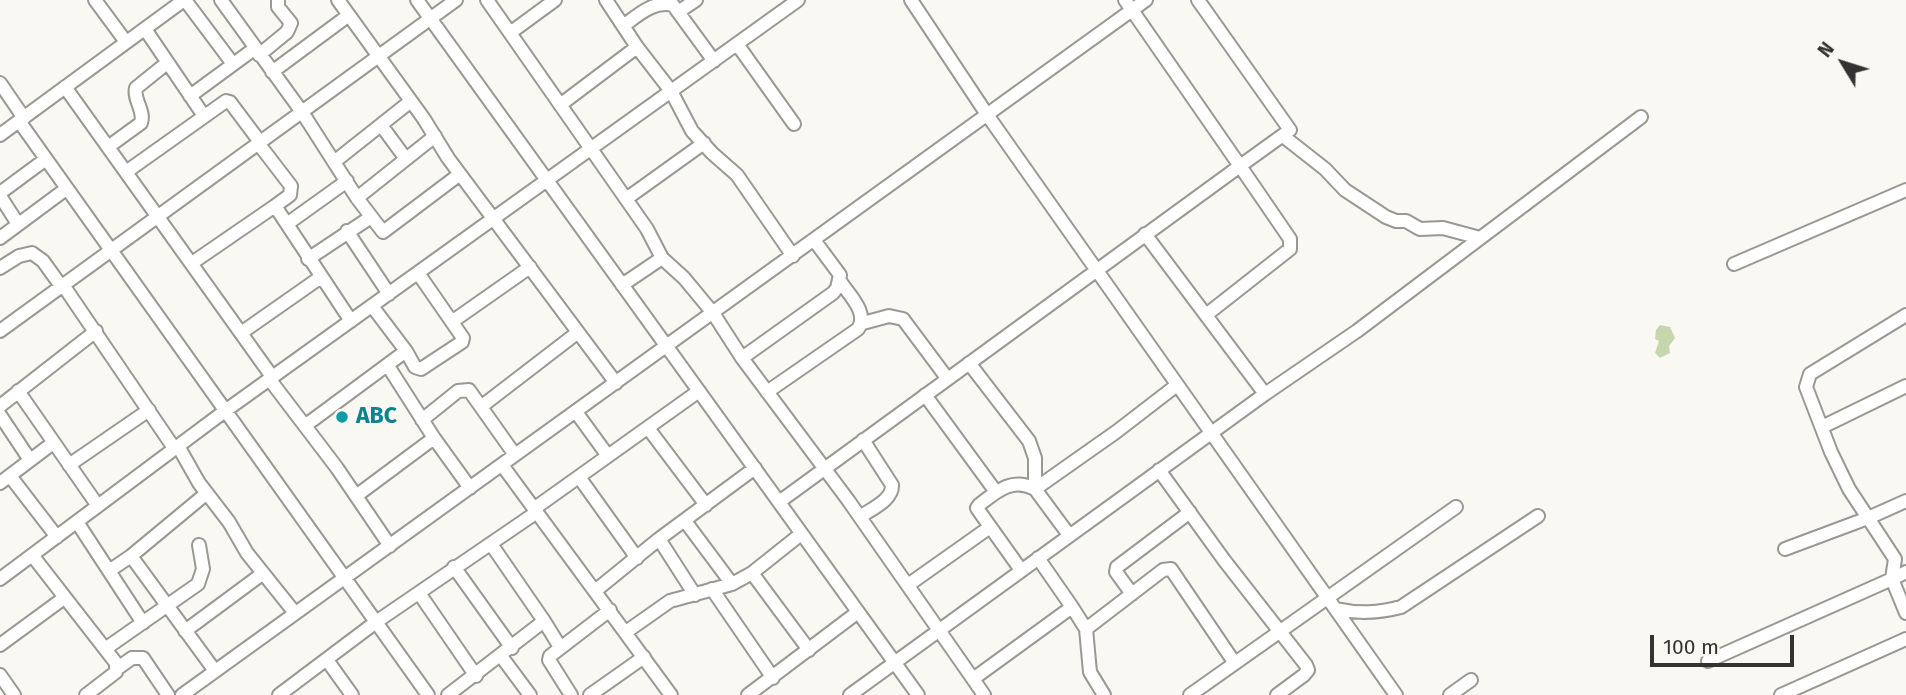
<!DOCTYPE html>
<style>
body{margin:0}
#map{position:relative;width:1906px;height:695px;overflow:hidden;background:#f9f8f3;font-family:"Fira Sans",sans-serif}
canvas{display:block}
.north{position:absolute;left:1808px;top:28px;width:70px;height:70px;-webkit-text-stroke:5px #f9f8f3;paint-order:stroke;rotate:308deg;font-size:19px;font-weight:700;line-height:28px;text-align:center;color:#343332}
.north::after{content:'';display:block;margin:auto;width:24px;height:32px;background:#343332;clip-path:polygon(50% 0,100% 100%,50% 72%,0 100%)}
.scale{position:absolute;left:1650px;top:635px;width:144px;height:32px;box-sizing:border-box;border:4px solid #343332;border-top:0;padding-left:9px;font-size:21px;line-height:24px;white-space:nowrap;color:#343332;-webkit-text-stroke:5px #f9f8f3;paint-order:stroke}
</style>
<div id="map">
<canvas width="1906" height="695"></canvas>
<div class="north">N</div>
<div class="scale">100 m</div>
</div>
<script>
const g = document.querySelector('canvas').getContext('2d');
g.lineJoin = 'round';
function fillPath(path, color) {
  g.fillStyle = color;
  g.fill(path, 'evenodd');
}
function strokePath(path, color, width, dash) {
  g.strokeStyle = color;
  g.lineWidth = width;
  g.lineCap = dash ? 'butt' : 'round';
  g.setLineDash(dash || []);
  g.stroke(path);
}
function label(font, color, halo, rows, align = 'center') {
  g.font = font + ' "Fira Sans",sans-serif';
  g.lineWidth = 6;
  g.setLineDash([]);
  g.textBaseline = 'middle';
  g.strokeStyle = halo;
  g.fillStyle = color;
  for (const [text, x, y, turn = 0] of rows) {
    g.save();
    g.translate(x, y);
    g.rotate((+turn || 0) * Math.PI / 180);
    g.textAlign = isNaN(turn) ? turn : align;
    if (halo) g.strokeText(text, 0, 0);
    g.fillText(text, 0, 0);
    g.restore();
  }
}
const green = new Path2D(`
 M 1660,325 L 1670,327 L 1675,338 L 1669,346 L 1670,353 L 1660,358 L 1655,353 L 1659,341 L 1655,339 L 1656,330 Z`);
const minor = new Path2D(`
 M 95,0 L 126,42
 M 185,0 L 233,64
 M 221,0 L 302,112 L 357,198 L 383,232 L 460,174
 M 338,0 L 424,119 L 448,158 L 616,383
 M 417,0 L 918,695
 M 487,0 L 647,229 L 662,258 L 622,285
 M 606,0 L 637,47 L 671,91 L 692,131 L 712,153 L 737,175 L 793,256
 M 911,0 L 988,116 L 1396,695
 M 1198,0 L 1290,130 L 1240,166 L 1290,239 L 1290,249 L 1206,315
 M 678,12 L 696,0
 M 623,26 C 638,15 654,0 673,5 L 714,61
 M 145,29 L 204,116
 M 510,33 L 555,0
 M 737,44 L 794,124
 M 259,55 L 287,32 L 291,23 L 278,7 L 278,0
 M 272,72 L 349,15
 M 0,83 L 24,118
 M 65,87 L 273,378
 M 190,96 L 254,49
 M 560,105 L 637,47
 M 19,121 L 428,695
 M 381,125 L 406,159
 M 0,135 L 184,0
 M 1283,136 L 1325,169 L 1345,190 L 1386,217 L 1396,221 L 1406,221 L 1420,229 L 1443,228 L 1480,238
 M 258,143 L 291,186 L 290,195 L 275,206
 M 108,147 L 141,123 C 145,110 133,100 136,88 L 167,63
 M 334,162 L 411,101
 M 126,172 L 226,101 L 230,102 L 260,142
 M 0,193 L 46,159
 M 0,196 L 18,224
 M 357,198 L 435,136
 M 626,199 L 704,143
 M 287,224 L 347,181
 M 347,231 L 389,294
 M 1145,234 L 1265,394
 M 0,238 L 66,189
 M 662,258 L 684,278 L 713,313 L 742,358 L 848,500 L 973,679 L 1072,607 L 1038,558
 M 308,259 L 371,217
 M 192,263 L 275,206 L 351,321
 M 1734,264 L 1906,190
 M 0,268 L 19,256 L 32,253 L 43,261 L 61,286
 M 63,285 L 174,448
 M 453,321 L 530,267
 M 863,323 L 889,316 L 903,319 L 947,378
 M 0,331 L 456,0
 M 241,333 L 321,277
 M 406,351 L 415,367 L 421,369 L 462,342 L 463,338 L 418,273
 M 742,358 L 833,293 L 837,288 L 840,275 L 814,240
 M 969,363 L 1029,441 L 1035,458 L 1035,489 L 1069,535
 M 388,366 L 434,438 L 470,488
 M 270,380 L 337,468 L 390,546
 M 18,391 L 98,506
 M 767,392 L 858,329 C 869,313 849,295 840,281
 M 925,395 L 996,492
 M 0,406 L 96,331
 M 482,406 L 577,333
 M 576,412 L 608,456
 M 0,415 L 30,460
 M 422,420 L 458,391 L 469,390 L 515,455
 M 306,425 L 406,351 L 372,306
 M 1822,427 L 1906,386
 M 648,428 L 706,505
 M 178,446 L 199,483 L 229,522 L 247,553 L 295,613
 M 69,465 L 149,410
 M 502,465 L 671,695
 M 1159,470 L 1224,560 L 1306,665 L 1308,670 L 1304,675 L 1277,695
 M 10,476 L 57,537
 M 579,477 L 637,558
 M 0,483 L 53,443
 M 356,496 L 434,438
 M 779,502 L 1240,166 L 1125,0
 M 535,508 L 699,391
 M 860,517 C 871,509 893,500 892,485 L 863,440
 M 685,521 L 732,584
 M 77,522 L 143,623
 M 659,539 L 695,595
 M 1785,549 L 1868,518 L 1906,501
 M 32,555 L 116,663 L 116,672 L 86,695
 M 131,556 L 215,671
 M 454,567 L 512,648
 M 1021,570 L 979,511 L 977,508 L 979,505 C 997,491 1012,477 1035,489 L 1116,432 L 1177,385
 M 109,571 L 131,556 L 207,493
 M 1906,572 L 1892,579 L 1906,613
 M 752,573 L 809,650
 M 0,579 L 225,411 L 798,0
 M 908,585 L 990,527
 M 712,589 L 773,678
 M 595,591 L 659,539 L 755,468
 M 419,593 L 476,676
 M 1132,594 L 1116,572 L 1117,567 L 1190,512
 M 1072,607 L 1086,629 L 1163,570 L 1171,569 L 1234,662
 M 1336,609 C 1359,614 1378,613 1401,607 L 1538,516
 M 544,621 L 560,647
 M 1086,629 L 1090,672 L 1104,695
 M 185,631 L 262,574
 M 626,632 L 670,601 L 732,584 L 752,573 L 801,534
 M 0,645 L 64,598
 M 105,649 L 198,584 L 203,569 L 199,545
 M 501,656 L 530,695
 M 327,660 L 352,695
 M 1708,661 L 1892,579 L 1895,559 L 1849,489 L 1831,452 L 1806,387 L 1810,374 L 1906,315
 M 118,668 L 132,658 L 143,658 L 168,695
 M 0,675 L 14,695
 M 973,679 L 984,695
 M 182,695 L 1146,0
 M 279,695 L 376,622 L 537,512
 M 448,695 L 544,621 L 491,544
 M 571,695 L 549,660 L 550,656 L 610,610
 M 590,695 L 644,657
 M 748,695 L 858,612
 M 850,695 L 1265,394 L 1357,331 L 1641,117
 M 1190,695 L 1456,507
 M 1450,695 L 1471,680
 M 1781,695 L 1906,639`);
const markers = [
 [342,417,7,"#0f9aa8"]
];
const cultureNames = [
 ["ABC",356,417]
];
fillPath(green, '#c6d6ad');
strokePath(minor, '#999893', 16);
strokePath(minor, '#fff', 12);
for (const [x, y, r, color] of markers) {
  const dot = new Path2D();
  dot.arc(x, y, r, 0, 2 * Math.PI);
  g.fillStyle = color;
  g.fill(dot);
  strokePath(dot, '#f9f8f3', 2.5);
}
label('bold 23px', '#0d838f', '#f9f8f3', cultureNames, 'left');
</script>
